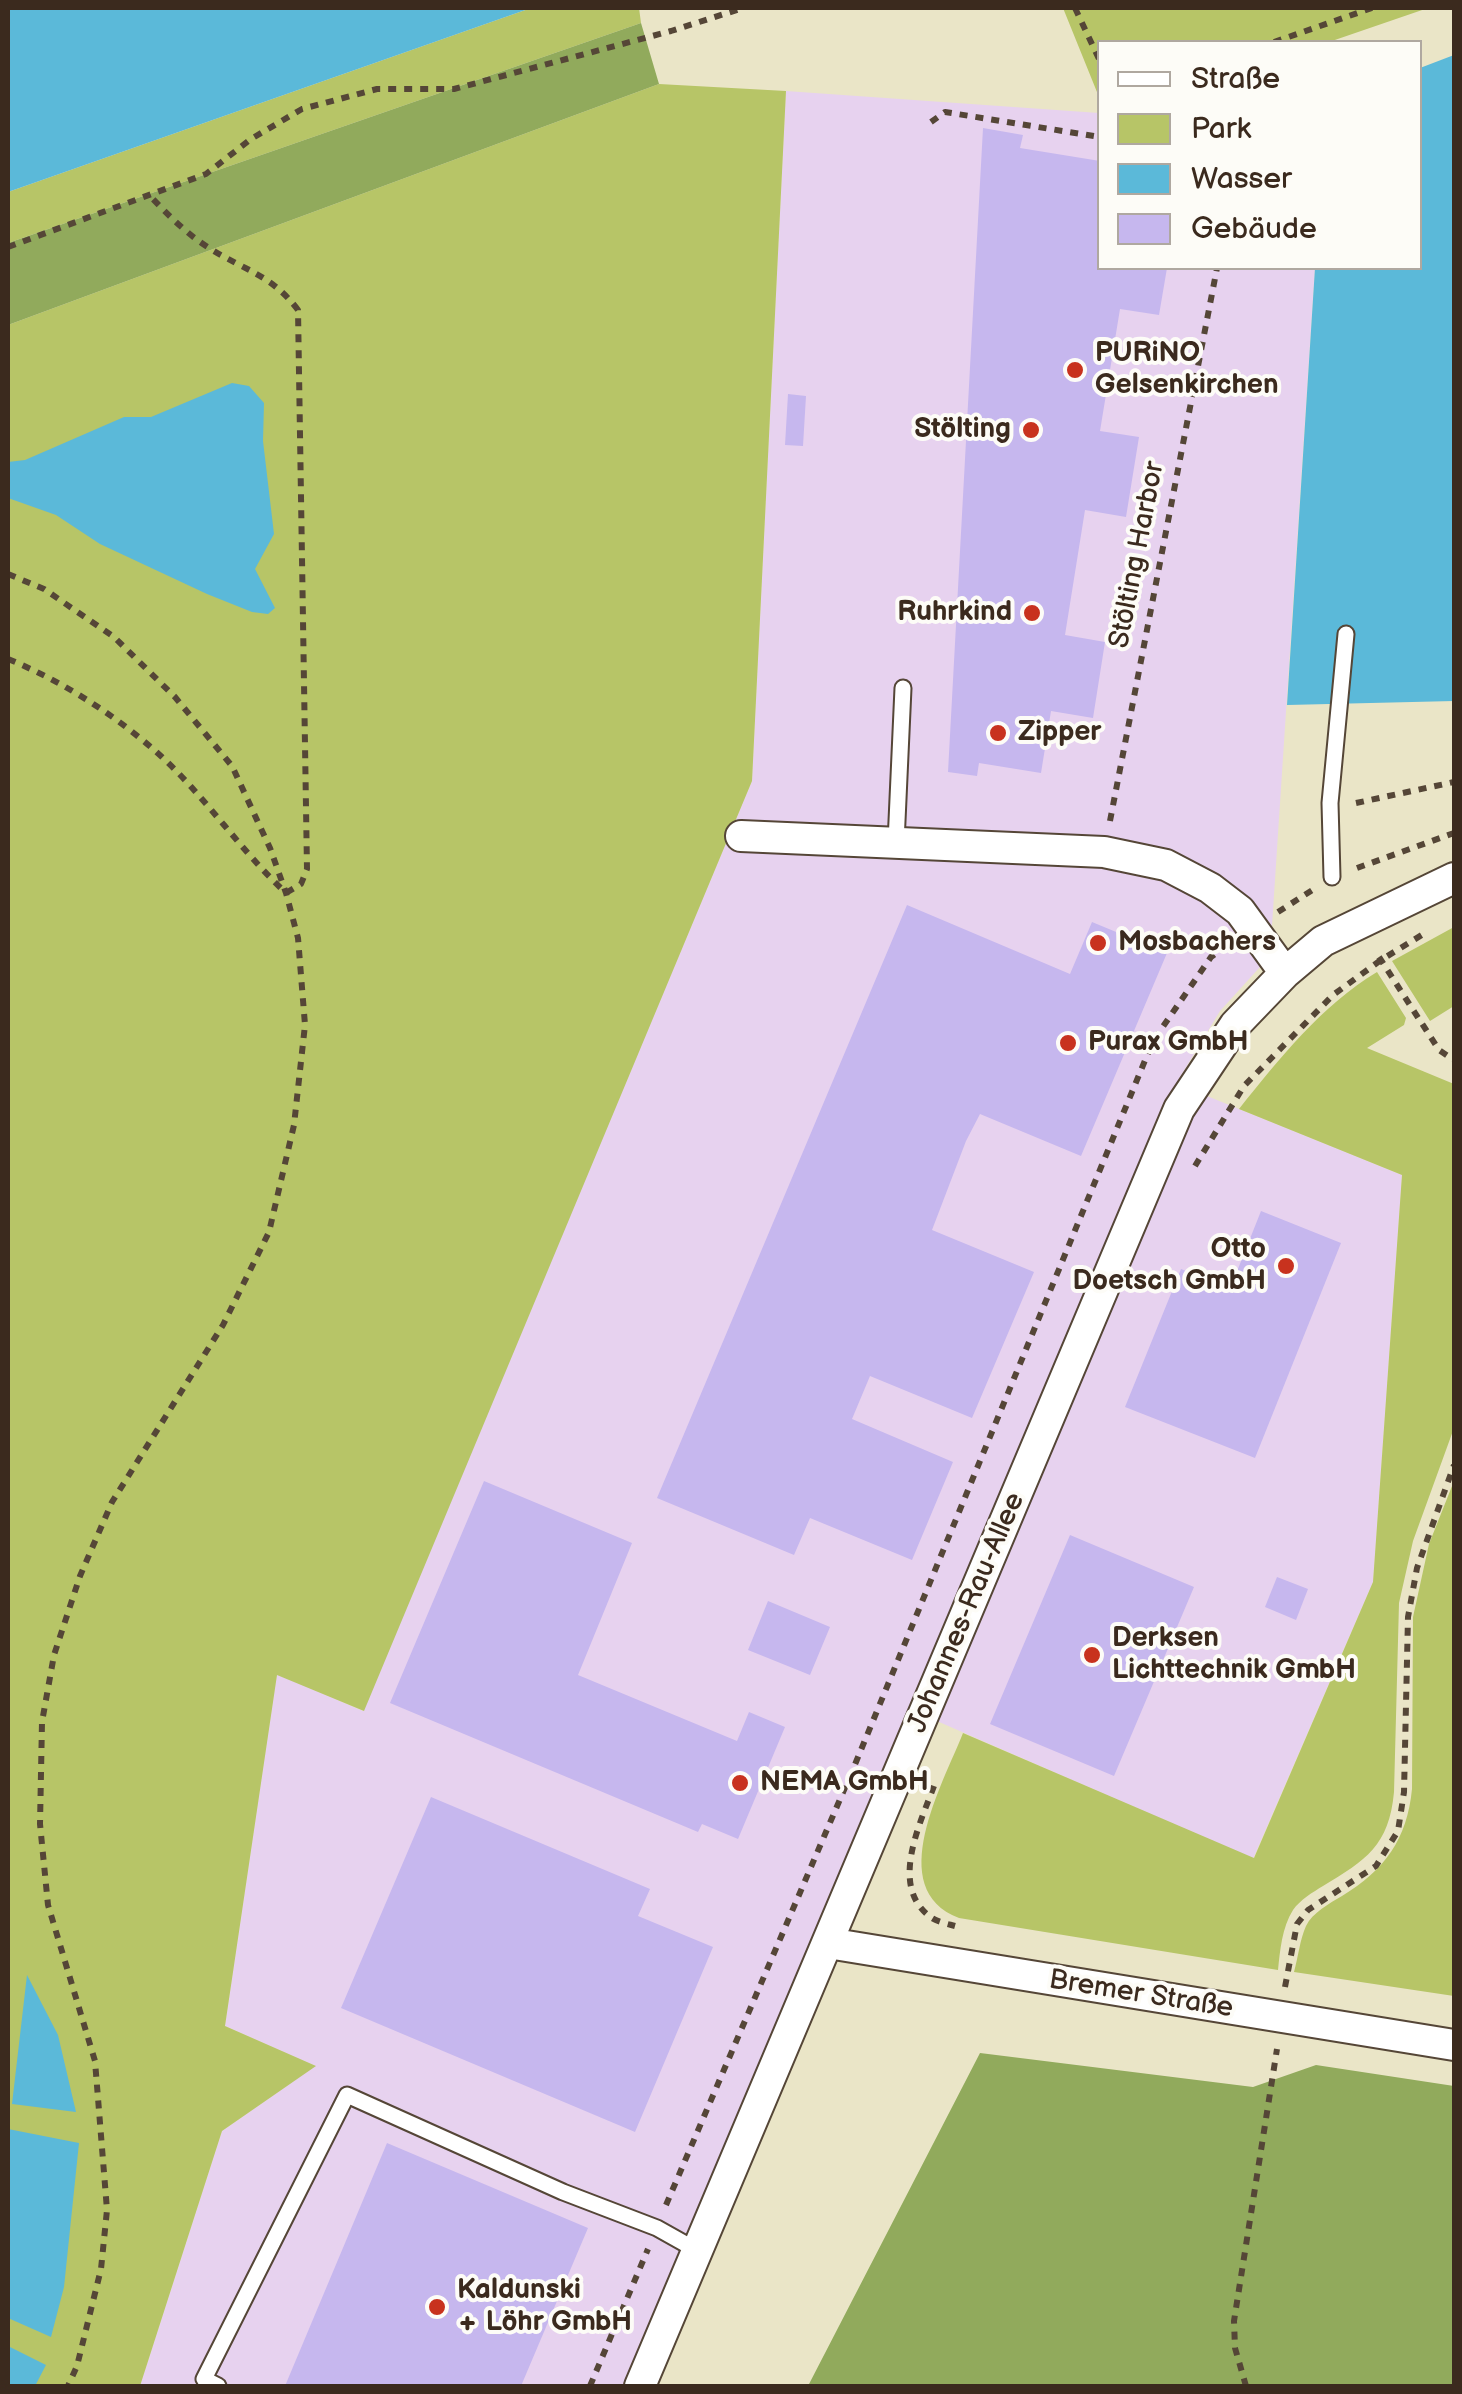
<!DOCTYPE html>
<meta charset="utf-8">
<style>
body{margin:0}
#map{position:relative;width:1462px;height:2394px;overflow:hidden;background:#eae5c7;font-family:"Balsamiq Sans",sans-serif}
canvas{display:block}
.frame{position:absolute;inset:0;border:10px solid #3b2a1e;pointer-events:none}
.legend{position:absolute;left:1097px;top:40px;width:325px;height:230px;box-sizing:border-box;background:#fdfcf7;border:2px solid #afa8a0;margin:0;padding:12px 18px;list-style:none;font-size:30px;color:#3b2a1e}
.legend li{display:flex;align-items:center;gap:20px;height:50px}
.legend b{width:50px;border:2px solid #afa8a0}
</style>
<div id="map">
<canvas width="1462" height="2394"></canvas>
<div class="frame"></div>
<ul class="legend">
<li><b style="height:12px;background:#fff"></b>Straße</li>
<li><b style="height:28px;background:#b7c567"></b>Park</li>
<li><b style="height:28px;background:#5bb9d9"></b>Wasser</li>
<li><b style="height:28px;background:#c6b7ee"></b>Gebäude</li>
</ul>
</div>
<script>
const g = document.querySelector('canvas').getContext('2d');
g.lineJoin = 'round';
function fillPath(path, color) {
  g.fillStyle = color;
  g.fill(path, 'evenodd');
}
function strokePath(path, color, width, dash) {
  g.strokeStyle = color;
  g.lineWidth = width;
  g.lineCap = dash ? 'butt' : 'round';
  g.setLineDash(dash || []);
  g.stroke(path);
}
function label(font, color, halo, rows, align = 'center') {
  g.font = font + ' "Balsamiq Sans",sans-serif';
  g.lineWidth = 8;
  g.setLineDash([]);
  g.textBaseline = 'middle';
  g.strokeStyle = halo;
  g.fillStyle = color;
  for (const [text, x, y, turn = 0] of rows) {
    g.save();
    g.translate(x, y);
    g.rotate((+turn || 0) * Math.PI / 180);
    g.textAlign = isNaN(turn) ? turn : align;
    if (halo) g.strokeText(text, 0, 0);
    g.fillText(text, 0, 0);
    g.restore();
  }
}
const built = new Path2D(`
 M 786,91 L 1099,113 L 1100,268 L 1315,268 L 1270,956 L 1220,1011 L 1162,1107 L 627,2386 L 140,2386 L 222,2131 L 315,2066 L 225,2026 L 277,1674 L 363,1711 L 752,781 Z
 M 1202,1094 L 1402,1175 L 1373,1582 L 1253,1859 L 930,1718 Z`);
const green = new Path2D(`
 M 531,8 L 639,8 L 641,23 L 8,243 L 8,192 Z
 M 1063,8 L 1428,8 L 1329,42 L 1100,42 L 1099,97 Z
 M 659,84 L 786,91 L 752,781 L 364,1711 L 277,1675 L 225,2026 L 316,2066 L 222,2131 L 140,2386 L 8,2386 L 8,325 Z
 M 1454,927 L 1454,1006 L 1430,1021 L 1392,961 Z
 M 1377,972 L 1406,1018 L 1404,1025 L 1367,1048 L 1454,1084 L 1454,1428 L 1413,1541 L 1399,1603 L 1394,1792 C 1389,1846 1366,1860 1323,1886 C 1313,1892 1300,1900 1293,1910 C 1282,1927 1280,1951 1278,1970 L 959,1918 C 883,1889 943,1784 963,1733 L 1254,1858 L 1373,1582 L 1402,1175 L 1239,1109 C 1279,1059 1321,1006 1377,972 Z
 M 1454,1481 L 1454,1996 L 1294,1972 C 1298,1958 1300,1939 1306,1926 C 1312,1913 1330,1903 1342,1896 C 1385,1870 1407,1839 1412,1789 L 1413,1617 L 1429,1544 Z`);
const forest = new Path2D(`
 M 641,23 L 659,84 L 8,325 L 8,243 Z
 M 980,2053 L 1253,2087 L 1316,2065 L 1454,2086 L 1454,2386 L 808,2386 Z`);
const water = new Path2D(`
 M 8,8 L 531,8 L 8,192 Z
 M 1454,55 L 1454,701 L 1287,705 L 1315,268 L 1420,268 L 1420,68 Z
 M 232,383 L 249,386 L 264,403 L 263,441 L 274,534 L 255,569 L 275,608 L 268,614 L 252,612 L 207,594 L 100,544 L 56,515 L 8,498 L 8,462 L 25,460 L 124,417 L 151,417 Z
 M 27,1975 L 58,2035 L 76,2112 L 12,2104 Z
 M 8,2129 L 79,2143 L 64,2287 L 51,2337 L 8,2318 Z
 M 8,2346 L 46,2365 L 35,2386 L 8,2386 Z`);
const building = new Path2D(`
 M 983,128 L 1023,135 L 1020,148 L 1100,161 L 1100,268 L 1167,268 L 1159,315 L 1120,309 L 1100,431 L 1139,437 L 1126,517 L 1085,510 L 1065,635 L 1105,642 L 1093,718 L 1051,711 L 1041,773 L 979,763 L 977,776 L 948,772 Z
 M 788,394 L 806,396 L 803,446 L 785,445 Z
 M 907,905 L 1070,974 L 1092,922 L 1167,953 L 1081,1156 L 980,1114 L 966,1141 L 932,1230 L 1034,1272 L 972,1418 L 870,1376 L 852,1419 L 953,1462 L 912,1560 L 810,1518 L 794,1555 L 657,1498 Z
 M 1261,1211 L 1341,1243 L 1255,1458 L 1125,1407 L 1181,1269 L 1230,1289 Z
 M 484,1481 L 632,1543 L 578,1675 L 737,1741 L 749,1712 L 785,1727 L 738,1839 L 702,1824 L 698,1832 L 390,1703 Z
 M 1070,1535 L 1194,1587 L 1114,1776 L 990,1724 Z
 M 1277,1577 L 1308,1589 L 1296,1620 L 1265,1607 Z
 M 768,1601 L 830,1627 L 810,1675 L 748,1650 Z
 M 431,1797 L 650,1889 L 638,1916 L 713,1947 L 635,2132 L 341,2008 Z
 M 387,2143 L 588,2228 L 521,2386 L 285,2386 Z`);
const path = new Path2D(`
 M 1075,8 L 1100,61
 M 1274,42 L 1372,8
 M 931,122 L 945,112 L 1100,137
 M 8,247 L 206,174 L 251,139 L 302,109 L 377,89 L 454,89 L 671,31 L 743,8
 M 8,574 L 44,589 L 114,637 L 175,697 L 232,766 L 270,848 L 286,893 L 298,938 L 305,1025 L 294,1125 L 269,1232 L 223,1325 L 112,1502 L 80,1576 L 54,1655 L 42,1722 L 40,1824 L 48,1905 L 95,2061 L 107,2210 L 101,2269 L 77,2366 L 68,2386
 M 8,659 C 64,682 117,716 162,757 C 207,799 241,851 286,893 L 301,884 L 307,869 L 298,310 C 272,275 244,270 209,248 C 187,234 169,216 151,197
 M 1356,803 L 1454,782
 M 1110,821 L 1217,268
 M 1357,868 L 1454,833
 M 1278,912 L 1314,889
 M 1379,957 L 1439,1050 L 1454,1060
 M 1195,1166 L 1244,1086 L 1333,995 L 1381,960 L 1425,933
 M 934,1786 C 920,1824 888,1888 932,1918 C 938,1922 948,1924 955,1926
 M 1285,1987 L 1297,1924 L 1308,1910 L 1376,1866 L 1398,1831 L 1404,1792 L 1408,1617 L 1417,1568 L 1454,1465
 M 666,2205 L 856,1762 L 1153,1041 L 1211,957 L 1226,946
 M 590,2386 L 648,2249
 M 1246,2386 L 1235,2348 L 1234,2321 L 1277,2049`);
const lane = new Path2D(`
 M 896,843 L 903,688
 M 1332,877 L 1330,803 L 1346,634
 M 218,2386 L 204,2379 L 347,2095 L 563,2192 L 657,2228 L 698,2251`);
const street = new Path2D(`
 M 741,836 L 1104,852 L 1166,865 L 1210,888 L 1240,911 L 1285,973
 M 828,1943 L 1454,2045
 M 640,2386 L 1179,1109 L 1235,1025 L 1285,973 L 1323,941 L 1454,878`);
const markers = [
 [1075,370,10,"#c8321e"],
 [1031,430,10,"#c8321e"],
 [1032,613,10,"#c8321e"],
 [998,733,10,"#c8321e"],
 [1098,943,10,"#c8321e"],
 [1068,1043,10,"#c8321e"],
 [1286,1266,10,"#c8321e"],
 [1092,1655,10,"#c8321e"],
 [740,1783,10,"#c8321e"],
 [437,2307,10,"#c8321e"]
];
const poiNames = [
 ["PURiNO",1095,354],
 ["Gelsenkirchen",1095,386],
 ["Stölting",1011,430,"right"],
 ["Ruhrkind",1012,613,"right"],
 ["Zipper",1018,733],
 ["Mosbachers",1118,943],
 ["Purax GmbH",1088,1043],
 ["Otto",1266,1250,"right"],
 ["Doetsch GmbH",1266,1282,"right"],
 ["Derksen",1112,1639],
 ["Lichttechnik GmbH",1112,1671],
 ["NEMA GmbH",760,1783],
 ["Kaldunski",457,2291],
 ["+ Löhr GmbH",457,2323]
];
const streetNames = [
 ["Stölting Harbor",1138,555,-79],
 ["Johannes-Rau-Allee",967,1613,-67],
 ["Bremer Straße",1141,1995,9]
];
fillPath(built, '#e7d2ef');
fillPath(green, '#b7c567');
fillPath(forest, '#91aa5c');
fillPath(water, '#5bb9d9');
fillPath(building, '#c6b7ee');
strokePath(lane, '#554637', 19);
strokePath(street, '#554637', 34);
strokePath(path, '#554637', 6, [8, 8]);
strokePath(lane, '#fff', 15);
strokePath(street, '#fff', 30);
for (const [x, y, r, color] of markers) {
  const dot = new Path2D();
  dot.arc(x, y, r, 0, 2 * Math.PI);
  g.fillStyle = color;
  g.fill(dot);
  strokePath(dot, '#fdfcf7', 4);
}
label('bold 28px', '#3b2a1e', '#fdfcf7', poiNames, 'left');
label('28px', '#3b2a1e', '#fdfcf7', streetNames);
</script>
